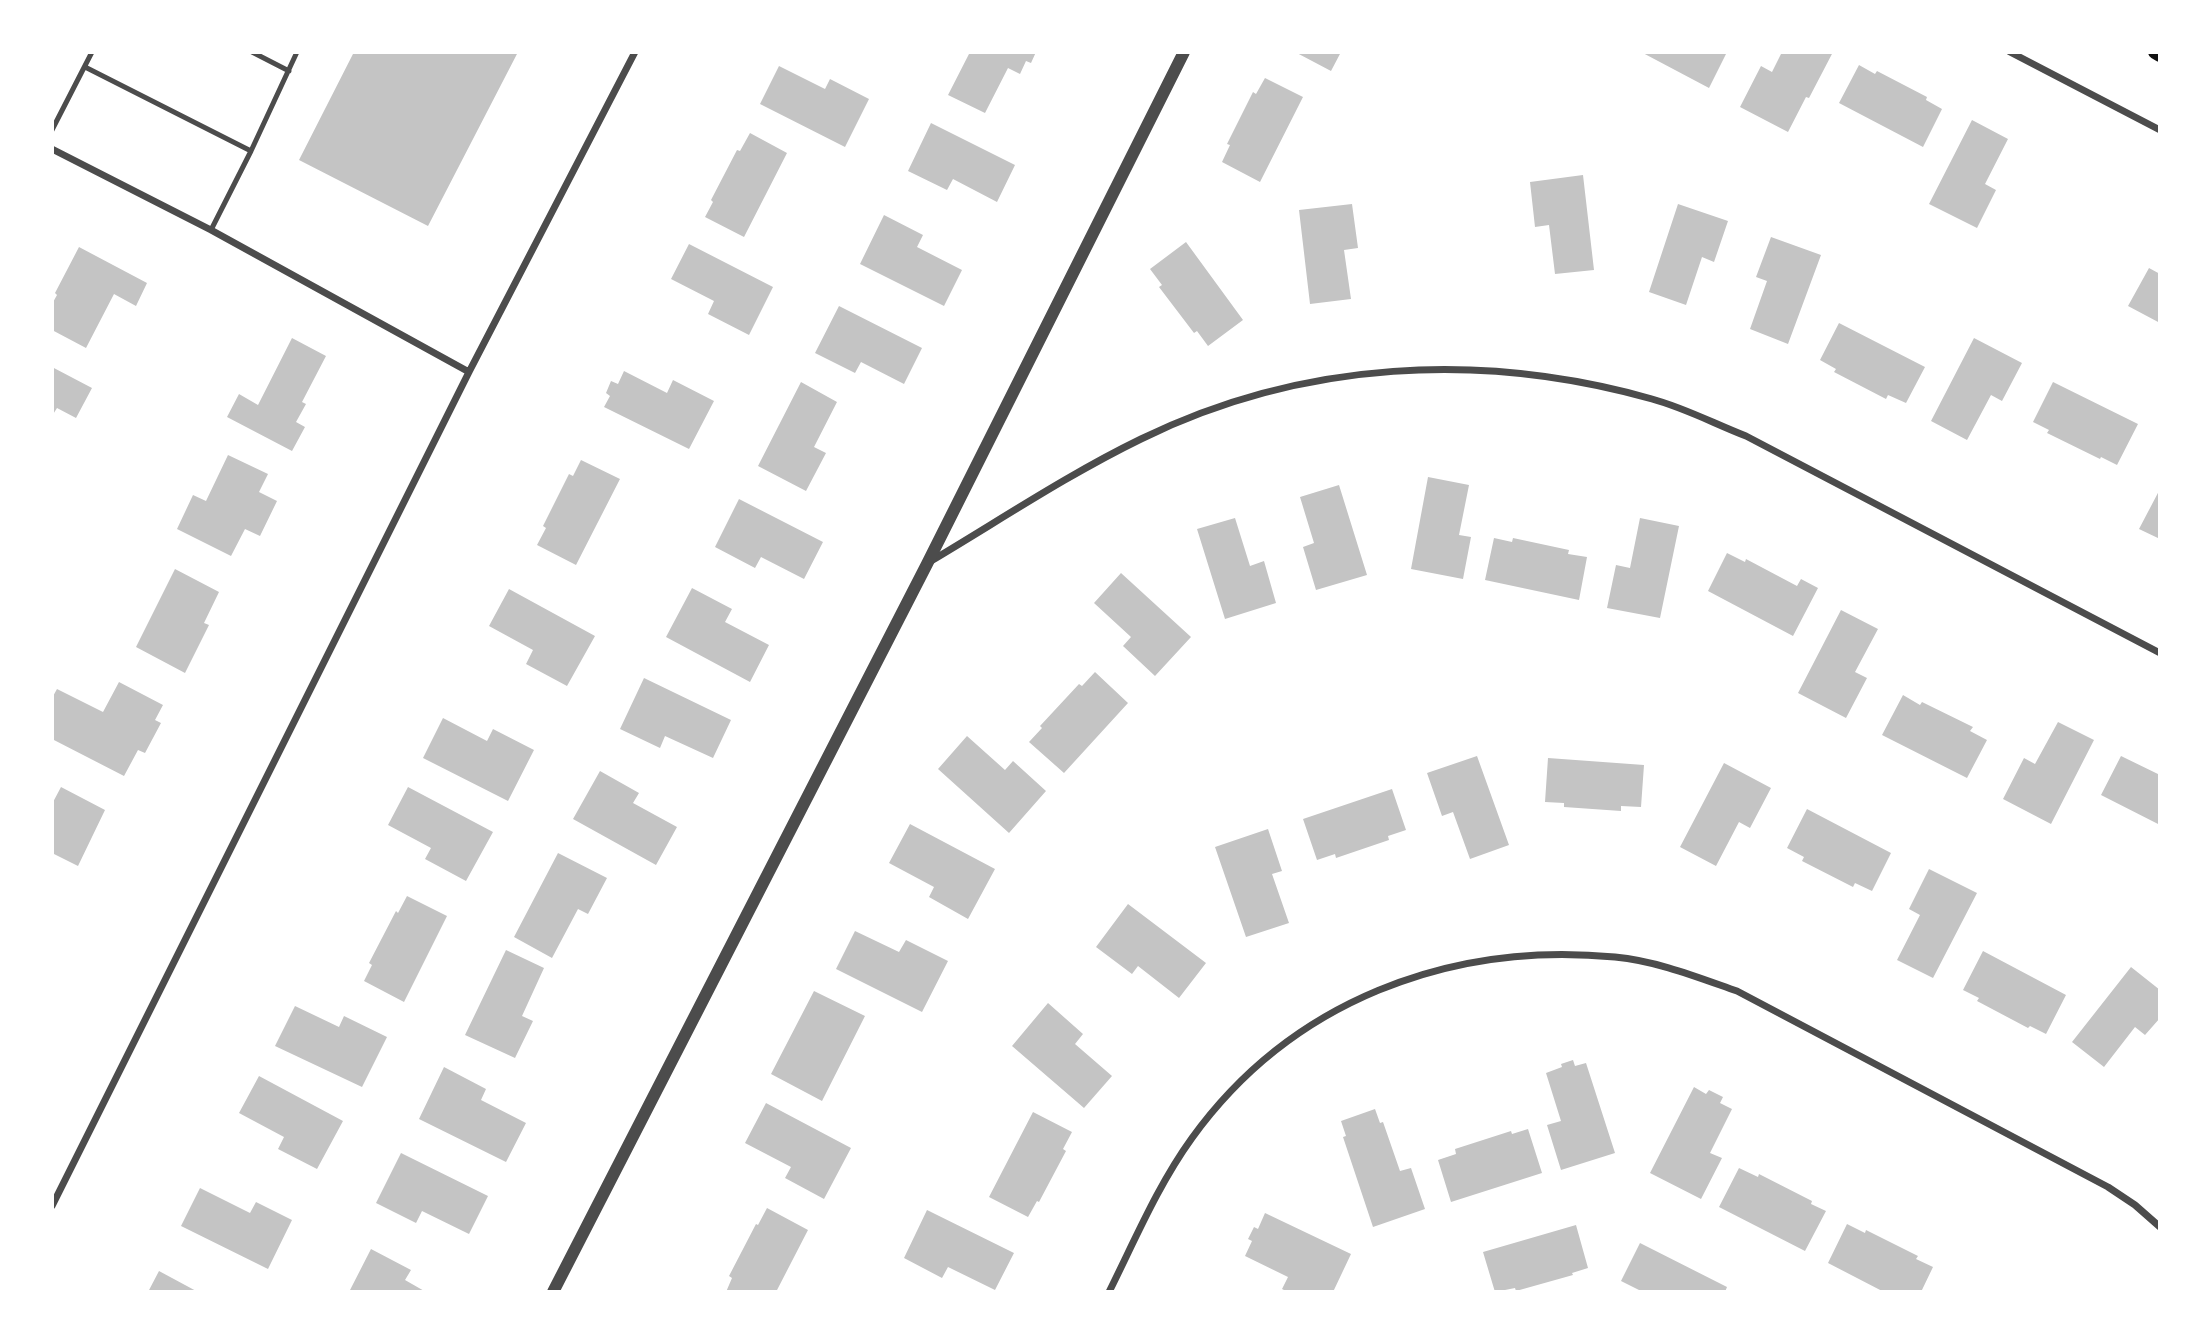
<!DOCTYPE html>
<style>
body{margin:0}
#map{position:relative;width:2212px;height:1344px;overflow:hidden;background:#fff;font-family:"Times New Roman",serif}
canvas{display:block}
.frame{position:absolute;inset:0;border:54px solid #fff;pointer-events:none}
</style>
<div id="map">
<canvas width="2212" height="1344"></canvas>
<div class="frame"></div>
</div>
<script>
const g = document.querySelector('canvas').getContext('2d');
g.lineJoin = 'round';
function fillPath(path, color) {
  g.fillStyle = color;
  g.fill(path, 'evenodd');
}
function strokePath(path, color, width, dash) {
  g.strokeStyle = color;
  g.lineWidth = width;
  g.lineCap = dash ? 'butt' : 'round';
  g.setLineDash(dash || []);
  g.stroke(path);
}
const building = new Path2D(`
 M 354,52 L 518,52 L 428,226 L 299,160 Z
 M 970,52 L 1036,52 L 1031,63 L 1026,61 L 1020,74 L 1008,68 L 985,113 L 948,95 Z
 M 1295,52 L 1341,52 L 1331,71 Z
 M 1641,52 L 1727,52 L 1709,88 Z
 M 1782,52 L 1833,52 L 1809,98 L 1806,97 L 1788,132 L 1740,107 L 1761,66 L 1772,72 Z
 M 1859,65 L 1875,74 L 1877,71 L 1927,97 L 1926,100 L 1942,109 L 1923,147 L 1839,103 Z
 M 779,66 L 825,89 L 830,79 L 869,99 L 845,147 L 760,104 Z
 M 1265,78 L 1303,97 L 1260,182 L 1222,162 L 1230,145 L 1227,144 L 1253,92 L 1256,94 Z
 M 1972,120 L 2008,139 L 1985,184 L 1996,190 L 1977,228 L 1929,204 Z
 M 931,123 L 1015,165 L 997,202 L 953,179 L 947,190 L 908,171 Z
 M 750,133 L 787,153 L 744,237 L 705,217 L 713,202 L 711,200 L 737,150 L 740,151 Z
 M 1583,175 L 1594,270 L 1555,274 L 1549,225 L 1535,227 L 1530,182 Z
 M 1352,204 L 1358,248 L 1344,250 L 1351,299 L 1310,304 L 1299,210 Z
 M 1678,204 L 1728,221 L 1714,262 L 1702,257 L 1686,305 L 1649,292 Z
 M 884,215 L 923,235 L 917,247 L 962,270 L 944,306 L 860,264 Z
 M 1771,237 L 1821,255 L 1788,344 L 1750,329 L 1767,281 L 1756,277 Z
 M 1186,242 L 1243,320 L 1208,346 L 1197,331 L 1194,333 L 1159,287 L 1162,285 L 1150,269 Z
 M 689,244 L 773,287 L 749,335 L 708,314 L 714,301 L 671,279 Z
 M 79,247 L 147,283 L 136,306 L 114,294 L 86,348 L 52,330 L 52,304 L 57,295 L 55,293 Z
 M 2149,268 L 2160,274 L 2160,323 L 2128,306 Z
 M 839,306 L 922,348 L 904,384 L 861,362 L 855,373 L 815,353 Z
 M 1839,323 L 1925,367 L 1906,403 L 1888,395 L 1886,399 L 1834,372 L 1836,369 L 1820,360 Z
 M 292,338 L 326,356 L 302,402 L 306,404 L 296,422 L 305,427 L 292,451 L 227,417 L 239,394 L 258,405 Z
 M 1974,338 L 2022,363 L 2002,401 L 1991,395 L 1967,440 L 1931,421 Z
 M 52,367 L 92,388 L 76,418 L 57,408 L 52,416 Z
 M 624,371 L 667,393 L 673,380 L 714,401 L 689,449 L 604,407 L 610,396 L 606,393 L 611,381 L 618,384 Z
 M 801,382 L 837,402 L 814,447 L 826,453 L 806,491 L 758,466 Z
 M 2053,382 L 2138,424 L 2117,465 L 2101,457 L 2100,459 L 2047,433 L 2049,430 L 2033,422 Z
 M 228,455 L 268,474 L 259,492 L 277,501 L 260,536 L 245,529 L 231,556 L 177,529 L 193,495 L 206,501 Z
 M 581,460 L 620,479 L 576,565 L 537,545 L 546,528 L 543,526 L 569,474 L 573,476 Z
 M 1428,477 L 1469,485 L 1459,535 L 1471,537 L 1463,579 L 1411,569 Z
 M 1339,485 L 1367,575 L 1316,590 L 1303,547 L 1314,543 L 1300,497 Z
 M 2160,489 L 2160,539 L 2139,529 Z
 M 739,499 L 823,542 L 804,579 L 761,557 L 755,568 L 715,547 Z
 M 1235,518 L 1250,566 L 1264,561 L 1276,603 L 1225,619 L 1197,529 Z
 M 1640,518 L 1679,526 L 1660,618 L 1607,608 L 1616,565 L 1630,568 Z
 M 1494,538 L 1512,542 L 1513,538 L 1569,550 L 1568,554 L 1587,557 L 1579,600 L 1485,580 Z
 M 1727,553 L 1745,562 L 1746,559 L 1797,586 L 1801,579 L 1818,588 L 1793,636 L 1708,591 Z
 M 175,569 L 219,592 L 204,623 L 209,625 L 185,673 L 136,647 Z
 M 1121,573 L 1191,637 L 1155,676 L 1123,646 L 1131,637 L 1094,603 Z
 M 692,588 L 732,609 L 725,622 L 769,645 L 750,682 L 666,637 Z
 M 509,589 L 595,636 L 567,686 L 526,664 L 533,650 L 489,626 Z
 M 1841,610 L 1878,629 L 1855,672 L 1867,678 L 1846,718 L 1798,693 Z
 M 1095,672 L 1128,703 L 1064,773 L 1029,742 L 1042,728 L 1040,726 L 1079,684 L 1082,686 Z
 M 644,678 L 731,720 L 713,758 L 665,736 L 660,748 L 620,729 Z
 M 119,682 L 163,705 L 155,720 L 161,723 L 145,753 L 138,750 L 124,776 L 52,739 L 52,698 L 57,689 L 103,712 Z
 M 1903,695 L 1920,705 L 1922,702 L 1973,727 L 1970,731 L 1987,740 L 1967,778 L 1882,735 Z
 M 443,718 L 487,741 L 493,729 L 534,750 L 508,801 L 423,758 Z
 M 2058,722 L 2094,740 L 2051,824 L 2003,799 L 2024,758 L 2035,764 Z
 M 967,736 L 1005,770 L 1013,761 L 1046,791 L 1009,833 L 938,769 Z
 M 1477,756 L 1509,845 L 1470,859 L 1453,812 L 1442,816 L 1427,773 Z
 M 2121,756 L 2160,775 L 2160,825 L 2101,795 Z
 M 1548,758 L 1644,765 L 1641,807 L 1621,806 L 1621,811 L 1564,807 L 1564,803 L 1545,802 Z
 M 1724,763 L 1771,788 L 1750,828 L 1739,822 L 1716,866 L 1680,847 Z
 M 600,771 L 639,793 L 633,803 L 677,827 L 656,865 L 573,819 Z
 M 61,787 L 105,810 L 78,866 L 52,853 L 52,804 Z
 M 408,787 L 493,832 L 466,881 L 425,859 L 431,848 L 388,825 Z
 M 1392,789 L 1406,830 L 1388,836 L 1389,840 L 1336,858 L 1335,854 L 1317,860 L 1303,819 Z
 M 1807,809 L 1891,853 L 1872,891 L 1855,883 L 1853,887 L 1802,861 L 1804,857 L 1787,848 Z
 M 910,824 L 995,869 L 968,919 L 929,897 L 934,887 L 889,863 Z
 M 1268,829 L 1282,871 L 1272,874 L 1289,923 L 1246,937 L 1215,847 Z
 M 558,853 L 607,878 L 588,914 L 578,909 L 552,958 L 514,937 Z
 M 1929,869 L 1977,893 L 1933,978 L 1897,960 L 1920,915 L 1909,909 Z
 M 407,896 L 447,916 L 404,1002 L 364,981 L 372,965 L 369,963 L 396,911 L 398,913 Z
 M 1128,904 L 1206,963 L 1179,998 L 1138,966 L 1132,974 L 1096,947 Z
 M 855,931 L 899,952 L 906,940 L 948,961 L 922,1012 L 836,969 Z
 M 506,950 L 544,968 L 522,1016 L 533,1021 L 515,1058 L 465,1035 Z
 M 1983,951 L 2066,995 L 2046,1034 L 2030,1026 L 2028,1028 L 1977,1001 L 1979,998 L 1963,990 Z
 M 2131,967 L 2160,990 L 2160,1018 L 2145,1035 L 2135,1027 L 2104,1067 L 2072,1042 Z
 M 814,991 L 865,1016 L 822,1101 L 771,1074 Z
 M 1048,1003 L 1083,1034 L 1075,1044 L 1112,1076 L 1084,1108 L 1012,1046 Z
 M 295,1006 L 339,1027 L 344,1016 L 387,1037 L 362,1087 L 275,1046 Z
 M 1573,1060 L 1575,1066 L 1586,1063 L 1615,1153 L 1561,1170 L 1547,1125 L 1561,1121 L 1546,1073 L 1562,1067 L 1561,1064 Z
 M 444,1067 L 486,1089 L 481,1100 L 526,1123 L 506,1162 L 419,1119 Z
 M 259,1076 L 343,1121 L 317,1169 L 278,1149 L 284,1137 L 239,1113 Z
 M 1694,1087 L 1706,1094 L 1709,1090 L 1723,1097 L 1720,1103 L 1732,1109 L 1710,1153 L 1722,1158 L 1701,1199 L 1650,1173 Z
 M 766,1103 L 851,1148 L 824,1199 L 785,1178 L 791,1167 L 745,1143 Z
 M 1375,1109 L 1380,1123 L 1383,1122 L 1400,1171 L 1411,1168 L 1425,1209 L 1373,1227 L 1343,1137 L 1346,1136 L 1341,1121 Z
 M 1033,1112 L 1072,1132 L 1063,1149 L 1066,1151 L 1039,1202 L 1037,1201 L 1028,1217 L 989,1197 Z
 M 1528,1129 L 1542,1173 L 1451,1202 L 1438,1160 L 1456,1154 L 1455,1149 L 1511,1131 L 1512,1134 Z
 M 401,1153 L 488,1196 L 469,1234 L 422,1211 L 416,1223 L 376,1203 Z
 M 1739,1168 L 1758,1177 L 1759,1174 L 1812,1201 L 1811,1204 L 1826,1211 L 1805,1251 L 1719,1207 Z
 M 200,1188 L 250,1213 L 256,1202 L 292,1220 L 268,1269 L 181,1226 Z
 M 767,1208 L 808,1230 L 776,1292 L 726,1292 L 732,1278 L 729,1276 L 756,1224 L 758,1225 Z
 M 927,1210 L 1014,1253 L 995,1290 L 948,1267 L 942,1278 L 904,1258 Z
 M 1265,1213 L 1351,1254 L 1333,1292 L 1288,1292 L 1282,1289 L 1288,1277 L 1245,1256 L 1252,1241 L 1248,1239 L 1254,1227 L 1258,1229 Z
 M 1847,1224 L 1865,1233 L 1866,1230 L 1918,1256 L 1916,1259 L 1933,1267 L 1921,1292 L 1884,1292 L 1828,1263 Z
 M 1576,1225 L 1588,1268 L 1572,1273 L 1573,1275 L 1516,1291 L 1515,1288 L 1495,1292 L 1483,1252 Z
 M 1640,1243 L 1727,1287 L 1725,1292 L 1638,1292 L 1639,1290 L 1621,1281 Z
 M 371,1249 L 411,1270 L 405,1280 L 426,1292 L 349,1292 Z
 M 159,1271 L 198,1292 L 148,1292 Z`);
const service = new Path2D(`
 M 252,52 L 289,71
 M 85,67 L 251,151
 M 52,130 L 92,52
 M 211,230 L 251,151 L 297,52`);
const minor = new Path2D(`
 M 2010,52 L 2160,130
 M 52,149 L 211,230 L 469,372
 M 931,561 C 1000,520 1069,474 1141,439 C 1302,360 1482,351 1652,399 C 1685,408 1715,424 1746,436 L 2160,653
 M 52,1206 L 469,372 L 635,52
 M 1109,1292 C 1135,1240 1158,1185 1192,1138 C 1291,1001 1450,941 1615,957 C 1657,961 1697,977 1737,991 L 2108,1187 L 2135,1205 L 2160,1227`);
const tertiary = new Path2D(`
 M 553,1292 L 927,564 L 1184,52`);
const secondary = new Path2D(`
 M 2155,52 L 2160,55`);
fillPath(building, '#c4c4c4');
strokePath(service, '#4c4c4c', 5);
strokePath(minor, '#4c4c4c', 7);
strokePath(tertiary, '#4c4c4c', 12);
strokePath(secondary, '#111', 14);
</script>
